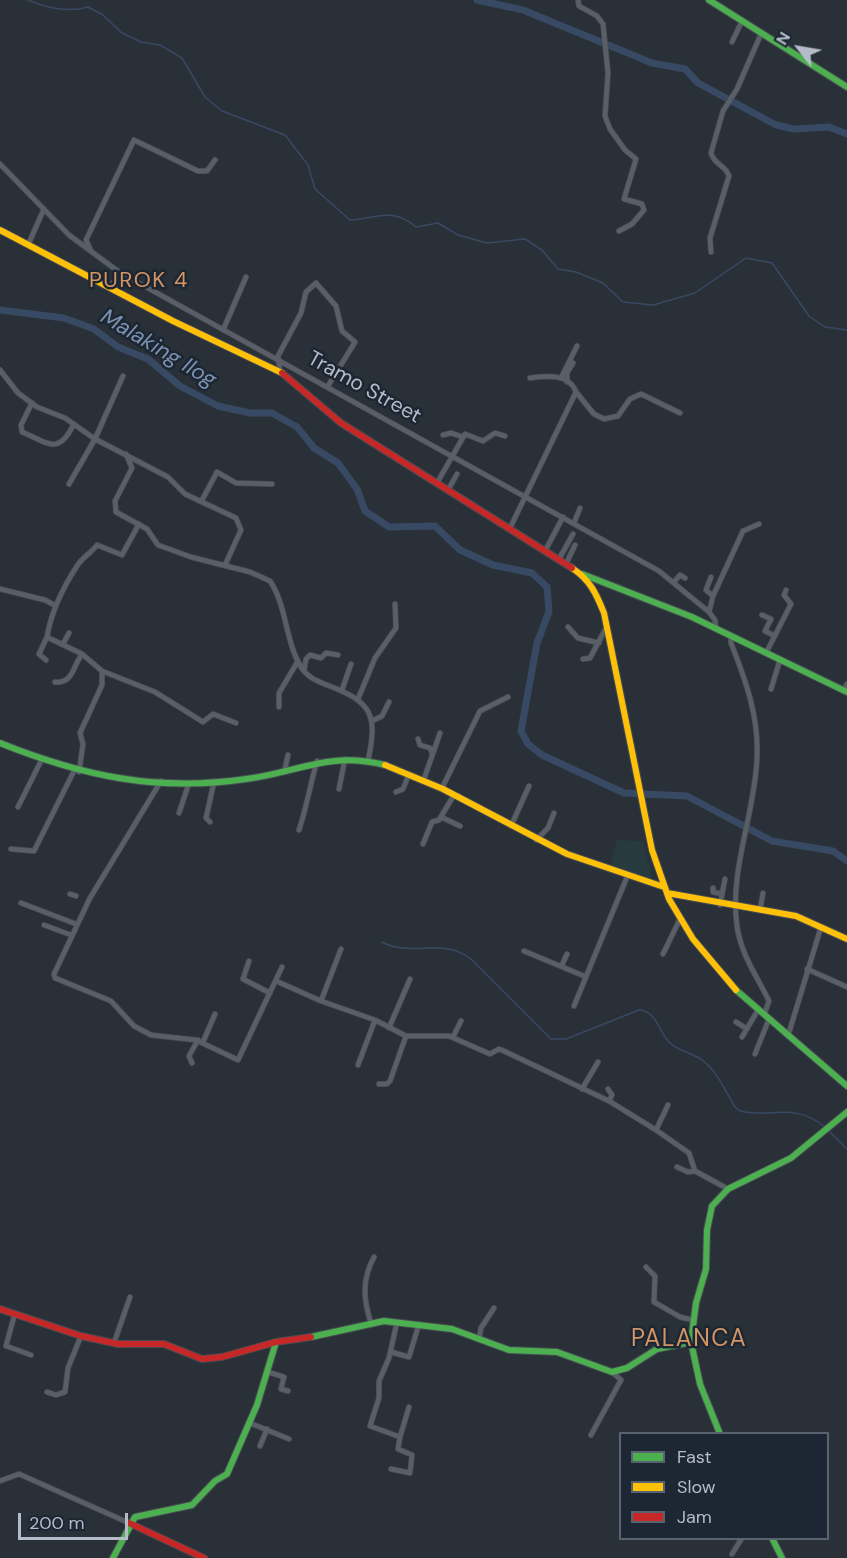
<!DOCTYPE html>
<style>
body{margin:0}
#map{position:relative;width:847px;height:1558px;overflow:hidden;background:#2a3038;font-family:"DM Sans",sans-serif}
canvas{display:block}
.legend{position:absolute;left:619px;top:1432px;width:210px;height:108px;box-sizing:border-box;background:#1d2633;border:2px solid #59626f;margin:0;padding:8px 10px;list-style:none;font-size:18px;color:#b4bcc9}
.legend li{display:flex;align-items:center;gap:12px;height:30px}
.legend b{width:30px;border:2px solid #59626f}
.north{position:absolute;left:769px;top:18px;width:60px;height:60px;-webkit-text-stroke:4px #1d2633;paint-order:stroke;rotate:301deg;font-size:16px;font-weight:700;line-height:24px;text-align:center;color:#b4bcc9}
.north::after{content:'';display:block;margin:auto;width:21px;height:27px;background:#b4bcc9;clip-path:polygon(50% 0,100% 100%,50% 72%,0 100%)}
.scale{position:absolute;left:18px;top:1513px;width:110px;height:27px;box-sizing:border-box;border:3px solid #b4bcc9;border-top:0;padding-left:8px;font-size:18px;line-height:21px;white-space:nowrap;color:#b4bcc9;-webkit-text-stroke:4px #1d2633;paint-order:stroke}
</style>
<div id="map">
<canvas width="847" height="1558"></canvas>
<ul class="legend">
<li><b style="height:8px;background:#4caf50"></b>Fast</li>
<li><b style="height:8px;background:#ffc107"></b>Slow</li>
<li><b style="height:8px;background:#c62828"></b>Jam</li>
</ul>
<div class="north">N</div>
<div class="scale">200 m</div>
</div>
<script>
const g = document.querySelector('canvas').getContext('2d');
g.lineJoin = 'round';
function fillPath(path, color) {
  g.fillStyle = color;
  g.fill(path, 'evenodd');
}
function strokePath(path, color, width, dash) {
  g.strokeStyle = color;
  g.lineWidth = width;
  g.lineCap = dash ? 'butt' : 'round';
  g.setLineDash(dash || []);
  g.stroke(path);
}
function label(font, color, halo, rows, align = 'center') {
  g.font = font + ' "DM Sans",sans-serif';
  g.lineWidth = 5;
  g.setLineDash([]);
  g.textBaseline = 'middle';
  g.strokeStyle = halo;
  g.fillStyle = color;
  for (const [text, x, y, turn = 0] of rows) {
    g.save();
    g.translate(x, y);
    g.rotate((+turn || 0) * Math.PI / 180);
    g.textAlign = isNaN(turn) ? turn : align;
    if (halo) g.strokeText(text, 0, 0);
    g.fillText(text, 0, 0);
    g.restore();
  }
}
const green = new Path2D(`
 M 617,840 L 643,841 L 653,881 L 609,869 Z`);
const stream = new Path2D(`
 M 28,0 C 47,8 68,13 88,7 L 103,15 L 122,33 L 141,42 L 160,45 L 182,58 L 205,97 L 222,111 L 285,135 L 308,165 L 315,189 L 350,220 C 377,218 393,207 416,227 L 438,223 L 458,235 L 487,243 L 525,239 L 542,250 L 558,269 L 576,272 L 603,283 L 623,302 L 653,305 L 695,293 L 746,258 L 772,263 L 809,316 L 825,327 L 847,330
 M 382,942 C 410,958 445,936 472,960 L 551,1039 L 566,1039 L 639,1010 C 657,1011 658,1031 669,1042 C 677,1050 689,1052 699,1058 C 716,1068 725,1091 735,1107 L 740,1111 C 773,1119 792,1101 825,1127
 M 828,1130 L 847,1149`);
const river = new Path2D(`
 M 477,0 L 523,10 L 652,63 L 685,69 L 698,83 L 776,125 L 794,129 L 829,127 L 847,134
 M 0,310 L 64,318 L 94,329 L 118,347 L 148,359 L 180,386 L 218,406 L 250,413 L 272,413 L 297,427 L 314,448 L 338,463 L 357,489 L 365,511 L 389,527 L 435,526 L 460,550 L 493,565 L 532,573 L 547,587 L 549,612 L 537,643 L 521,731 L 528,744 L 542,755 L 624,793 L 687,796 L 772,841 L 833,851 L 847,861`);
const street = new Path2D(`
 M 578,0 L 579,6 L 597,16 L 603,24 L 608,73 L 605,116 L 610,129 L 625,150 L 636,159 L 624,199 L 642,204 L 644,210 L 632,224 L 619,231
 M 732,42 L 742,21
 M 0,164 L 69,235 L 119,272 L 659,571 L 709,612 L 715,620 L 716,629
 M 28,245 L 44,209
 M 91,251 L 86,240 L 134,140 L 198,171 L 207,171 L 215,160
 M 711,252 L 710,238 L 729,176 C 726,165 714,165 711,153 L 723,111 L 737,89 L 761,34
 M 110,288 L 119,272
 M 223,330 L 246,277
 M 0,370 L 18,393 L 37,407 L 65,418 L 95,439 L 168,477 L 185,494 L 236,518 L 241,530 L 225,565
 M 280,371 L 278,356 L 301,313 L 306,292 L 316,283 L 336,306 L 342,331 L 355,342 L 328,386
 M 561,378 L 577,346
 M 567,382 L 567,373 L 573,363
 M 576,392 L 594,414 L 604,419 L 618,416 L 630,399 L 641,394 L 680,413
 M 32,403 L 21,425 L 22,432 C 49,443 58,456 74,424
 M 443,435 L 451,433 L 463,437
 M 126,454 L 132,468 L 115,501 L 116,512 L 147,529 L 158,545 L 191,557 L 250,572 L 270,581 C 287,606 285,641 301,667 C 307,677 317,681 327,685 C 372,702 378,714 368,761
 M 437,483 L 465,434 L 483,441 L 495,433 L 505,436
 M 69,484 L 95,439 L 123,376
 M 448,490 L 457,474
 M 202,500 L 217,472 L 236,483 L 272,484
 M 574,523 L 580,508
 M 139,524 L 122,555 L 97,545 C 91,553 82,558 77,566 C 64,586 51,613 47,637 L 82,654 L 102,671 L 155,692 L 203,722 L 213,714 L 236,723
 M 510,528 L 576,392 C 569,373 546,376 530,378
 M 545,551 L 563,517
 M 559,559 L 573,534
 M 566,564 L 575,545
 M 711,577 L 706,590 L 713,596
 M 674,582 L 680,575 L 685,578
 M 0,589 L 45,600 L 56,606
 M 709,612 L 713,596 L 743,531 L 759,524
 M 762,615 L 771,619 L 765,631 L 775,636
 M 568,627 L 578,638 L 599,643
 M 731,636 L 731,643 C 746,681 759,717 757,758 C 755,814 729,870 737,926 C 741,955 757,976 769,1001 L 764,1015
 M 63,644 L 69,633
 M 766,653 L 791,604 L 784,595 L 786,590
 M 583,659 L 590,658 L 606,628
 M 46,660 L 39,654 L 47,637
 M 304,671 L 306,659 L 310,655 L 321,658 L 326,653 L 338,655
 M 55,682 C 73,684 73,666 82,654
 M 771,689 L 780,660
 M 342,690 L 351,664
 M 844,690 L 847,684
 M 358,699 L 375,658 L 396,628 L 395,604
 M 279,707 L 279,693 L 298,661
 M 372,721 L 382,716 L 389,702
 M 418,739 L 420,745 L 430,748 L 432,753
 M 285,769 L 288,755
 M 79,772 L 83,744 L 80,733 L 102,685 L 102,671
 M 424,779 L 440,733
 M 161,781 L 90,898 L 54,974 L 55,978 L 111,1001 L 134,1026 L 151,1035 L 196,1040 L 238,1060 L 282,967
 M 442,788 L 480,711 L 508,697
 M 339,789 L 345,759
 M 396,792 L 403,789 L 409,774
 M 18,807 L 42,759
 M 179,813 L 189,783
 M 441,817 L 460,826
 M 210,822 L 206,818 L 214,782
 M 511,826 L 529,786
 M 299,830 C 307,806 310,785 317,761
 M 536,840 L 548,828 L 554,813
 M 423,844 L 432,822 L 439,820 L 454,795
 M 11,849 L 34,851 L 74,771
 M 713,888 L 713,892 L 722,894
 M 70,894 L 76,896
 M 21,903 L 76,924
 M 720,905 L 725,879
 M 760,910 L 763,893
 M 44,925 L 71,935
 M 524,951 L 584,976
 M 663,954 L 680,919
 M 249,961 L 243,979 L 270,993
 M 562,965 L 567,954
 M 807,969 L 847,987
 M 276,981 L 321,1001 L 375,1020 L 406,1036 L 449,1036 L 490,1054 L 499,1049 L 504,1051 L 609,1101 L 656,1130 L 689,1153 L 695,1171 L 728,1189
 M 321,1001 L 341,949
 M 574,1006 L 627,877
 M 736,1022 L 747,1029
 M 389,1028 L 410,979
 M 788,1036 L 821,927
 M 453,1037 L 461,1021
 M 742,1037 L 758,1010
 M 203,1042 L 215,1014
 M 755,1054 L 769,1019
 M 192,1063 L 189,1056 L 198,1040
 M 358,1065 L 375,1020
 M 379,1084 L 387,1084 L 390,1081 L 406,1036
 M 582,1089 L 598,1062
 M 608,1089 L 612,1095 L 609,1101
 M 656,1130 L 668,1105
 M 677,1167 L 688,1172 L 695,1171
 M 646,1267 L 655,1276 L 654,1302 L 680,1317 L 693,1320
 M 15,1313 L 6,1346 L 31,1355
 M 371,1323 C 363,1299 362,1279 374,1257
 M 479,1339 L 481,1328 L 494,1308
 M 114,1343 L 130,1297
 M 391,1352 L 409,1357 L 419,1324
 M 268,1372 L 284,1377 L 281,1389 L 288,1391
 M 47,1392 L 56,1395 L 65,1392 L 68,1368 L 81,1336
 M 250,1423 L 289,1439
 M 591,1435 L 621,1380 L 612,1372
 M 400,1437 L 409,1407
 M 260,1446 L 267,1429
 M 391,1469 L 410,1473 L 412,1455 L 398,1449 L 400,1437 L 370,1426 L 379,1398 L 379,1381 L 389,1358 L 397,1322
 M 0,1481 L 19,1474 L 129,1523
 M 732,1554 L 742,1538`);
const fast = new Path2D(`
 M 709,0 L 847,87
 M 582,574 L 692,617 L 847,692
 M 0,743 C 82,776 157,792 246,779 C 300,772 328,751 385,765
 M 736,990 L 847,1086
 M 311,1337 L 384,1321 L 452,1329 L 509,1350 L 557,1352 L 612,1372 L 627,1368 L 657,1349 L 691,1342
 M 720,1434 L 700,1384 L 691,1342 L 696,1303 L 706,1269 L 707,1230 L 712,1206 L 728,1189 L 791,1158 L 847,1112
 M 772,1538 L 782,1558
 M 113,1558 L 135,1517 L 192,1505 L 215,1481 L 227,1474 L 257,1405 L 276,1342`);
const slow = new Path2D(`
 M 0,230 L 173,321 L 282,373
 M 572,568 C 590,580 596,593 604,613 L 652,850 L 669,899 L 693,939 L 736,990
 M 385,765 L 443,789 L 567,854 L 664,887
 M 667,893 L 796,916 L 847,939`);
const jam = new Path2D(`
 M 282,373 L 341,423 L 572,568
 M 0,1309 L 81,1336 L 118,1344 L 164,1344 L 202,1359 L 222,1357 L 276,1342 L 311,1337
 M 129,1523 L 204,1558`);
const streetNames = [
 ["Tramo Street",364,388,29]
];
const neighbourhoodNames = [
 ["PUROK 4",139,281]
];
const waterNames = [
 ["Malaking Ilog",158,349,31]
];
const quarterNames = [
 ["PALANCA",689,1340]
];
fillPath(green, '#273a3e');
strokePath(stream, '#384963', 1.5);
strokePath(river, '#384963', 7);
strokePath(street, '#484c53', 6);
strokePath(fast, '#484c53', 8);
strokePath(slow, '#484c53', 8);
strokePath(jam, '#484c53', 8);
strokePath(street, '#5a5e66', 4.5);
strokePath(fast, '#4caf50', 6);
strokePath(slow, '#ffc107', 6);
strokePath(jam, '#c62828', 6);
label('21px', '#b4bcc9', '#1d2633', streetNames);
g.letterSpacing = '1.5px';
label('22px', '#d59563', '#1d2633', neighbourhoodNames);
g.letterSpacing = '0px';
label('italic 22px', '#7c92b1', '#1d2633', waterNames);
g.letterSpacing = '1.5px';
label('24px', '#d59563', '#1d2633', quarterNames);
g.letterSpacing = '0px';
</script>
